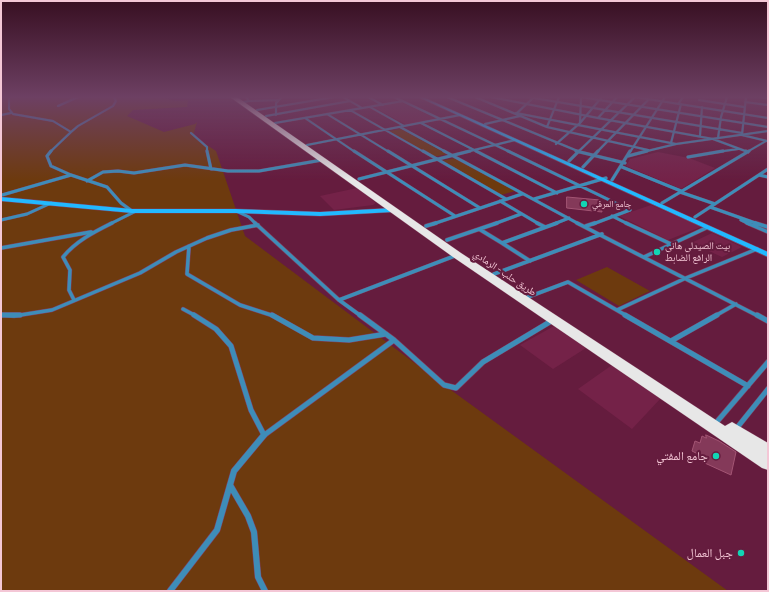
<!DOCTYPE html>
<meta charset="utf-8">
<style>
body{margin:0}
#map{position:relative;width:769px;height:592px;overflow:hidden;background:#651c3e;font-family:Barlow,sans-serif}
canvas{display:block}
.frame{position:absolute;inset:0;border:2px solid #f4c7d6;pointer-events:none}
</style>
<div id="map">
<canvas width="769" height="592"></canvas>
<div class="frame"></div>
</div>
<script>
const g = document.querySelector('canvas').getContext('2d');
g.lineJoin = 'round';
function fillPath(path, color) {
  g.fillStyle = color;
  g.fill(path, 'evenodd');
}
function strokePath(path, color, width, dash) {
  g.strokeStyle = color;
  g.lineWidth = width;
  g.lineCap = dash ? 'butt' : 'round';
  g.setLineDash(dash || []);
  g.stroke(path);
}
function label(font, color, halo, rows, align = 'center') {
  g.font = font + ' Barlow,"Noto Naskh Arabic",sans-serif';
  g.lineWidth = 4;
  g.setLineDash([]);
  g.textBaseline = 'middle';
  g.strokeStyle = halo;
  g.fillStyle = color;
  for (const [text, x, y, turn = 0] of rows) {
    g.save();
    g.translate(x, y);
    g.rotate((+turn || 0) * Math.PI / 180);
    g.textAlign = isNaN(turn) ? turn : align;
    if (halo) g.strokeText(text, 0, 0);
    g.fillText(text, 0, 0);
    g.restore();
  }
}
const built = new Path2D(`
 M 401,102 L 437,119 L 407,125 L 373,107 Z
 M 658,152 L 689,158 L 715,168 L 681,189 L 626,166 L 630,159 Z
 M 357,188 L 376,203 L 373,205 L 334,210 L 320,196 Z
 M 651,205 L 701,227 L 668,240 L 619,216 Z
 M 712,233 L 742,247 L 722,257 L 691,243 Z
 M 554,326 L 586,348 L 553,369 L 520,345 Z
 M 612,365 L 661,398 L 632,429 L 578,389 Z`);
const green = new Path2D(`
 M 1,97 L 162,97 L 176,101 L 188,100 L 187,107 L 133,110 L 127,116 L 164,132 L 195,124 L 197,122 L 193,136 L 216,151 L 245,236 L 444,385 L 728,591 L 1,591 Z
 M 401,129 L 447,154 L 434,157 L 389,131 Z
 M 455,158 L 515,191 L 501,195 L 441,161 Z
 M 607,267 L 650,291 L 619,306 L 576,280 Z`);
const building = new Path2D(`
 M 567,197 L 600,200 L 602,212 L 567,208 Z
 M 706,435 L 719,441 L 736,452 L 731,475 L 696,459 L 698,454 L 692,451 L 695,441 L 700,443 L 702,436 L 706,438 Z`);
const streetFar4 = new Path2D(`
 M 9,97 L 9,109 L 13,114 L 53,121 L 71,132 L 50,152
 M 343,97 L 362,108
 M 368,97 L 383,105
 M 394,97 L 510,152
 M 447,97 L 580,152
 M 475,97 L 547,127 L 648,150
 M 491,97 L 598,118 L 617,97
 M 528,97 L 742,133
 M 581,97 L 768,127
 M 635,97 L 768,118
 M 746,97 L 742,135 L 767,141
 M 759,97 L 768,98
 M 699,100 L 744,107
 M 249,101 L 279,100
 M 244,102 L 249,101 L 246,97
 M 745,102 L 768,105
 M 679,103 L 683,97
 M 58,106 L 78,97
 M 370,107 L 404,126
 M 257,110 L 334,97
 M 350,110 L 424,152
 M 516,113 L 676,144
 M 517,113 L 534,97
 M 327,114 L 389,152
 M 1,115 L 11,113
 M 276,115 L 276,103 L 282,97
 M 266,116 L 350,101
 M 305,118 L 355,152
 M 598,118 L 713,139 L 748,152
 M 275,123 L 403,101
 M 421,123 L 478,152
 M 580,123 L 601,98
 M 485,124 L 520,116
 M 400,127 L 446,152
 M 547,127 L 559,97
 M 71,132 L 78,126 L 113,106 L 116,101 L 114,97
 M 191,133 L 207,147 L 207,152
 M 700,136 L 702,107
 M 718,138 L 721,117 L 727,97
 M 671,143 L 681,104
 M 556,144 L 580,123 L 581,97
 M 307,145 L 460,115
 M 466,152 L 515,140
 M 578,152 L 635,97
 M 597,152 L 649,99
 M 630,152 L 665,97
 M 643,152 L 676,144 L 768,131
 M 717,152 L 738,149
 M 747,152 L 766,141`);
const streetFar3 = new Path2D(`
 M 51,151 L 47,156 L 51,166 L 71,175 L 107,187 L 121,203 L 132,211
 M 207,151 L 211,169
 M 354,151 L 455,216
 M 388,151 L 480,208
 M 423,151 L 506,199
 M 444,151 L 579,224
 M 476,151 L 557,193
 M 508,151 L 630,210
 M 576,151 L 625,163
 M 746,151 L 748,152
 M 628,156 L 647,151
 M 688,157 L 723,151
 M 569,161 L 579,151
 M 583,167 L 598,151
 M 622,167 L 681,191
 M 759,175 L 768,177
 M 359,179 L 470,151
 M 612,180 L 630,151
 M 87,181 L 103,172 L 118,171 L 134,173 L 185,165 L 228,171 L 259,171 L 322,160
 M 680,192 L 715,204
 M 2,195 L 71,175
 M 534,199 L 606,178
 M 500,201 L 539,224
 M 662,203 L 749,151
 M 710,207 L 758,224
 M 236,211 L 249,217 L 256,224
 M 612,216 L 628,224
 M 695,217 L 768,169
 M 1,220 L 27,214 L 51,203
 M 741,220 L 749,224
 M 110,224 L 136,211
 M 433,224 L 522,194
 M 494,224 L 521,214
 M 554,224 L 569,218
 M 593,224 L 630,210`);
const streetFar2 = new Path2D(`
 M 255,223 L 339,300 L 361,316
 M 537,223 L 545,227
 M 577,223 L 758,316
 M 626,223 L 671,244
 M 747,223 L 768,232
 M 755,223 L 768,227
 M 426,226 L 436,223
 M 586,226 L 595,223
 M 479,229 L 502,243
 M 447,240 L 497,223
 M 189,246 L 187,274 L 240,305 L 274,316
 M 1,248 L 91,232
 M 644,257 L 706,228
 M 530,261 L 502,243 L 557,223
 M 494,274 L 602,234
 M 528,297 L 568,282 L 627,316
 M 74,300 L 69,290 L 70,270 L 63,257 C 76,241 94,232 112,223
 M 339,300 L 457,255
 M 183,309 L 196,316
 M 617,310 L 686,278 L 757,249
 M 1,315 L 14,316 L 52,310 L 140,273 L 176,252 L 207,238 L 231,230 L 258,225
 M 715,316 L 736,304`);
const streetFar1 = new Path2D(`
 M 2,315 L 20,315
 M 194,315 L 216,329 L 231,346 L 251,410 L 264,435
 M 272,315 L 313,338 L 349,340 L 386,334
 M 625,315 L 748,386
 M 757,315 L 768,321
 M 394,340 L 444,385 L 456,388 L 483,362 L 553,320
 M 671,341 L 717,315
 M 715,424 L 768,362
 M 736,429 L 768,389
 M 263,436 L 394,340 L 360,315`);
const street = new Path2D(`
 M 230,485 L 248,516 L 254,532 L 258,577 L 265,591
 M 170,591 L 217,530 L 234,471 L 264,435`);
const secondary = new Path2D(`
 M 418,97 L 423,97 L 768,252 L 768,257 Z
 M 1,197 L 132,209 L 236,209 L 320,212 L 393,208 L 396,210 L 393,212 L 320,216 L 236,213 L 132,213 L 1,201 Z`);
const highway = new Path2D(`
 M 230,97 L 237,97 L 461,253 L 725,426 L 732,422 L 768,443 L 768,470 L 762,468 L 453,257 Z`);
const markers = [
 [584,204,4,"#12d5b4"],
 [657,252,4,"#12d5b4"],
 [716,456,4,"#12d5b4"],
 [741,553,4,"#12d5b4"]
];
const farPoinames = [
 ["جامع العرفي",592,204]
];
const poiNames = [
 ["بيت الصيدلي هاني",665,246],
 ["الرافع الضابط",665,258]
];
const streetNames = [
 ["طريق حلب - الرمادي",505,273,34]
];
const nearPoinames = [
 ["جامع المفتي",708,456],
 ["جبل العمال",733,553]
];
fillPath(built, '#742248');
fillPath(green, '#6d3a0e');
fillPath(building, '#843959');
strokePath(building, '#a35574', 1);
strokePath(streetFar4, '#823e5c', 2.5);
strokePath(streetFar3, '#823e5c', 3.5);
strokePath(streetFar2, '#823e5c', 4.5);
strokePath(streetFar1, '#823e5c', 6);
strokePath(street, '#823e5c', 7);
strokePath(secondary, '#823e5c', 1);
strokePath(highway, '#823e5c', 1);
strokePath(streetFar4, '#3e8db8', 2);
strokePath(streetFar3, '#3e8db8', 3);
strokePath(streetFar2, '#3e8db8', 3.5);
strokePath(streetFar1, '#3e8db8', 5);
strokePath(street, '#3e8db8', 6);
fillPath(secondary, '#22b9ff');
fillPath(highway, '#e7e7e7');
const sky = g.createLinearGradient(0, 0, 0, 180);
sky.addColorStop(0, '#380f22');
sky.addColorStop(0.54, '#6d4063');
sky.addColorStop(1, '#6d406300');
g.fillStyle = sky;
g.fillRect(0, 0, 769, 180);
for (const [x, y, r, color] of markers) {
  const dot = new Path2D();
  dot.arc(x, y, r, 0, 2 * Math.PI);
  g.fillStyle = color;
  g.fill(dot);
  strokePath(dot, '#651c3e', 1.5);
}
label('9px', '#f4c7d6', '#651c3e', farPoinames, 'left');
label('10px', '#f4c7d6', '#651c3e', poiNames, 'left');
label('10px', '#f4c7d6', '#651c3e', streetNames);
label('12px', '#f4c7d6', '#651c3e', nearPoinames, 'right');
</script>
